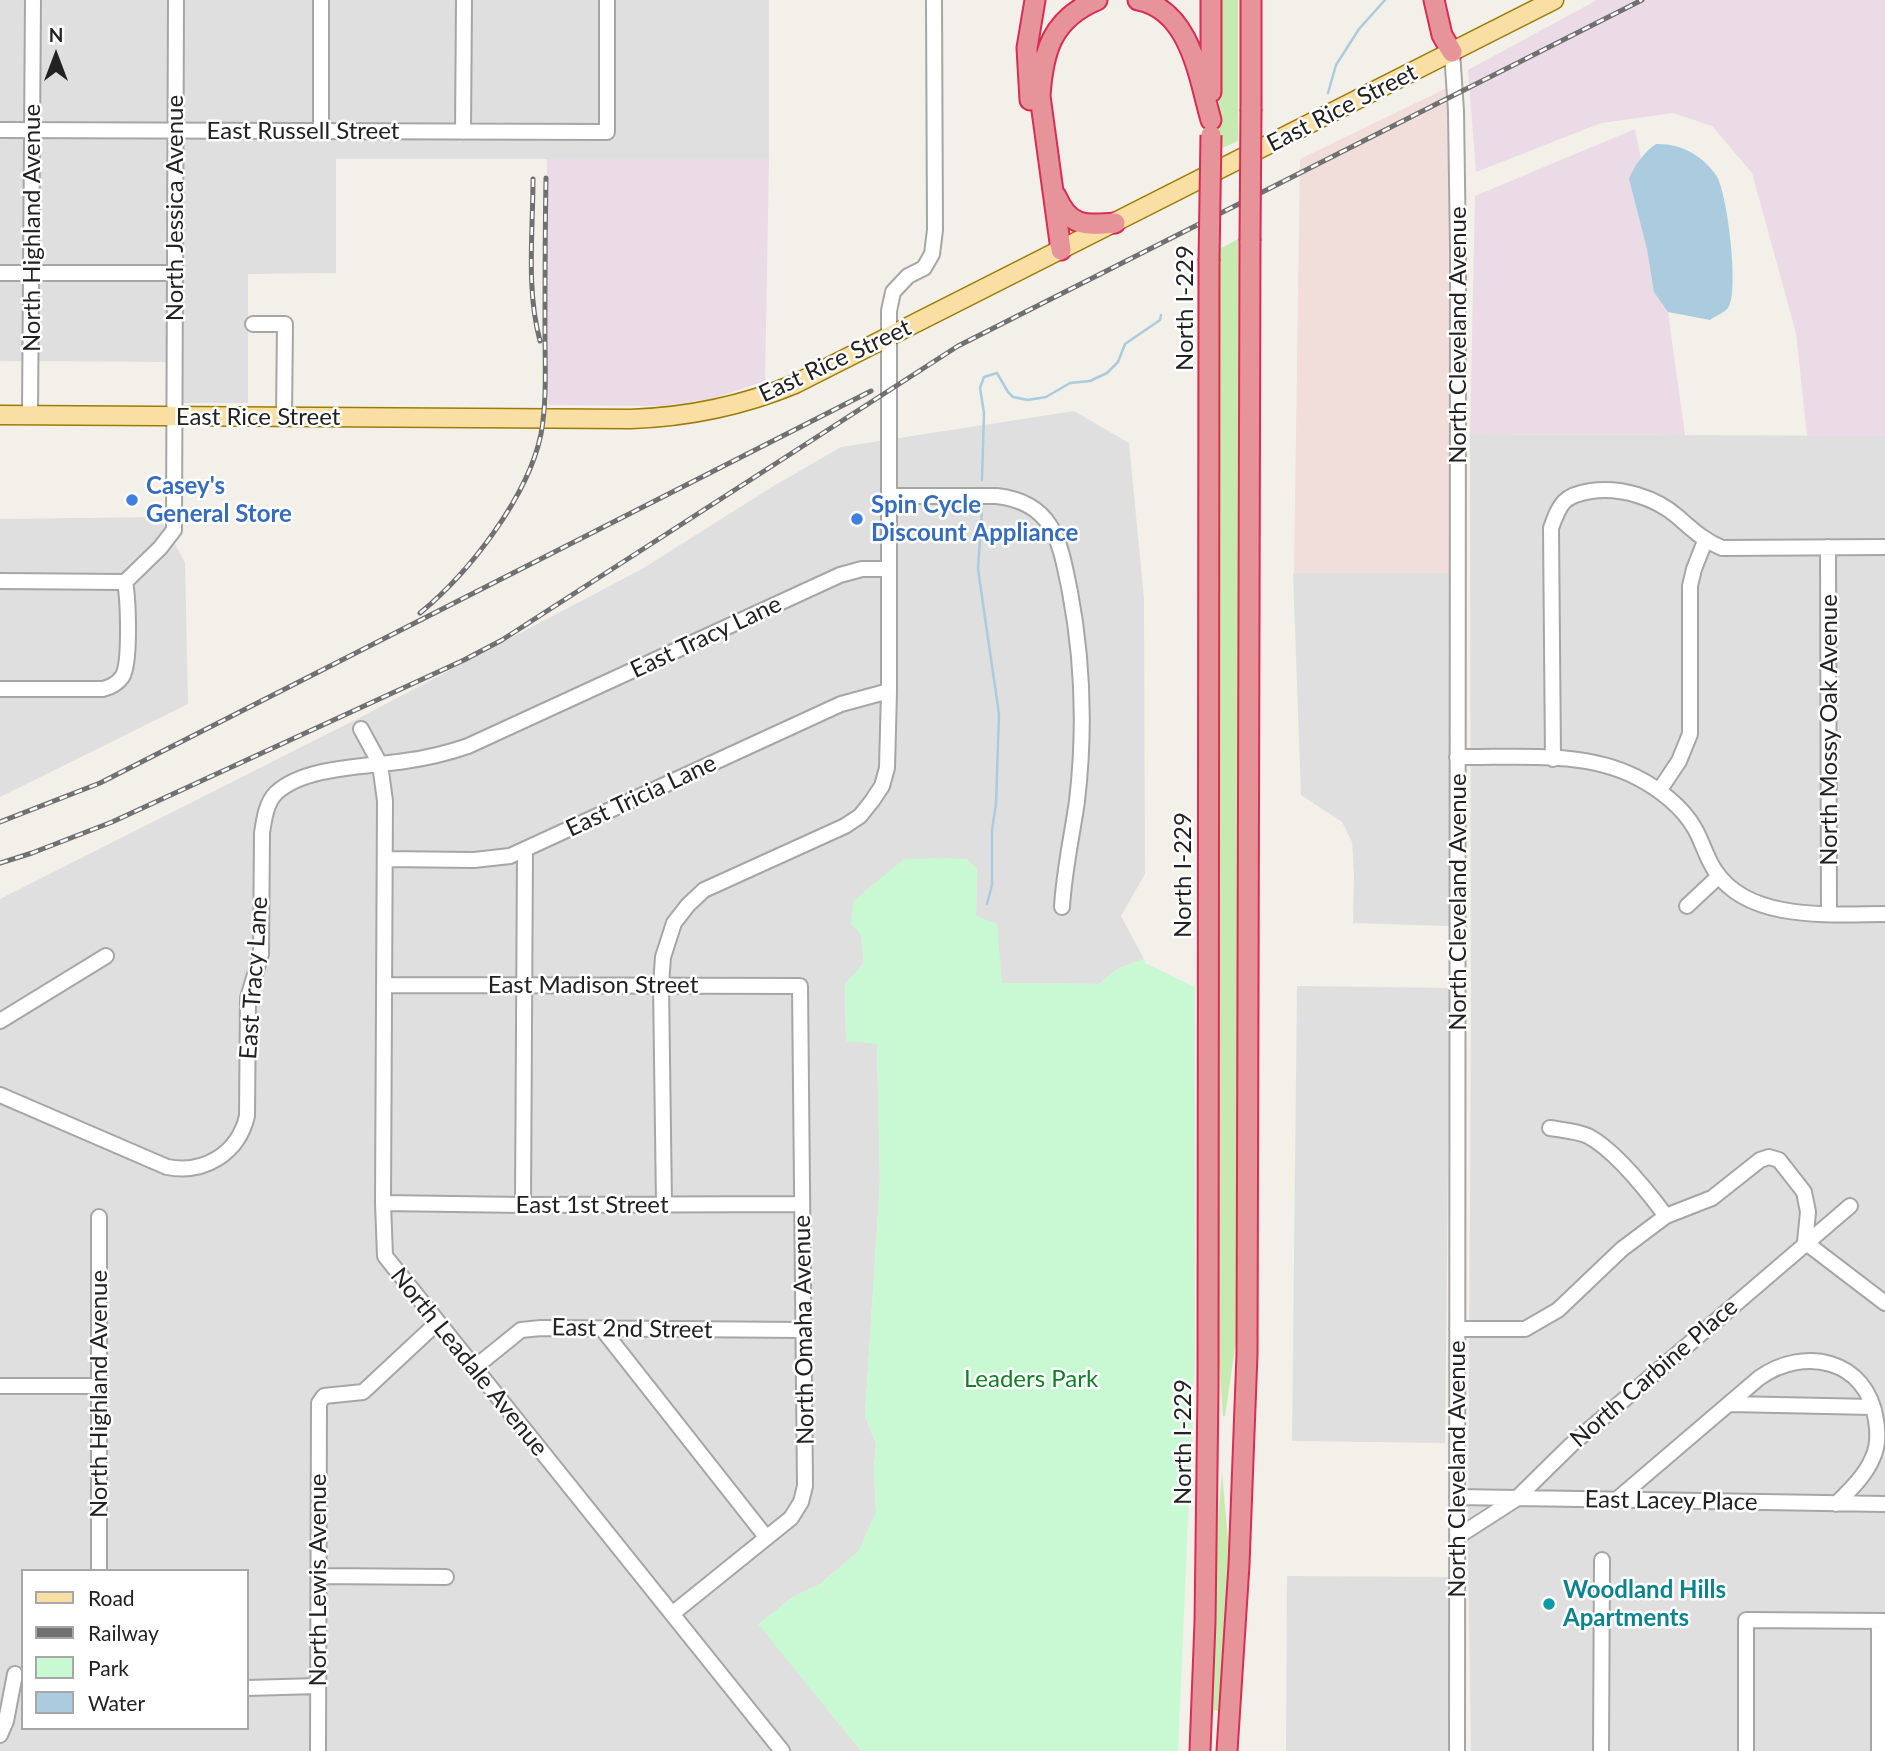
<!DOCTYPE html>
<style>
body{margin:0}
#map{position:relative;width:1885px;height:1751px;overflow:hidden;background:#f2f0e9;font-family:Lato,sans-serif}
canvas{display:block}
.legend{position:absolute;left:21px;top:1569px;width:228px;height:161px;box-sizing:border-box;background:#fff;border:2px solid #a7a7a7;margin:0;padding:9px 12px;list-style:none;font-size:21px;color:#222}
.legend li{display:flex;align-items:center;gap:14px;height:35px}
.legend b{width:35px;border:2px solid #a7a7a7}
.north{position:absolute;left:21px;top:21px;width:70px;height:70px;-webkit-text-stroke:5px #fff;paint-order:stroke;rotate:0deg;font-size:19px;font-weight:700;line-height:28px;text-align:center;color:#222}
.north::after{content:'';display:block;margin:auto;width:24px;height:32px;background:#222;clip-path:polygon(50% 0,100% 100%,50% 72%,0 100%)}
</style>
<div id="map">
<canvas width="1885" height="1751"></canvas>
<ul class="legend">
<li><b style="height:9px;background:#fadfa5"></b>Road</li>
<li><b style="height:9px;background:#707070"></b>Railway</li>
<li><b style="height:19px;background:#c8f9d2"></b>Park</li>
<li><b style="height:19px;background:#aaccde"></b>Water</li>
</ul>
<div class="north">N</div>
</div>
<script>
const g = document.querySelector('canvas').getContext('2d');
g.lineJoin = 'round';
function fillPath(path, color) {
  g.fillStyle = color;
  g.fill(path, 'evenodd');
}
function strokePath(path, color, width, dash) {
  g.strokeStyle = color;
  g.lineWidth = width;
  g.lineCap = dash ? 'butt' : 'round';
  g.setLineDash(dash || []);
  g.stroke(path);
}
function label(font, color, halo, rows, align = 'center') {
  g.font = font + ' Lato,sans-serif';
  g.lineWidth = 5;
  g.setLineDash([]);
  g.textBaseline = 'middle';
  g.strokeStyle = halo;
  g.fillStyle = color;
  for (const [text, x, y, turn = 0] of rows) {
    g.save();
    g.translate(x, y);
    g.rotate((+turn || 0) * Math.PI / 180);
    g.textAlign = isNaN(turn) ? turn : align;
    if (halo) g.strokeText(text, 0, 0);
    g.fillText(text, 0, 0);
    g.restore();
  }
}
const residential = new Path2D(`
 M 0,0 L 769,0 L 769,159 L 336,159 L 336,273 L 248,274 L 248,403 L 183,403 L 182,362 L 0,361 Z
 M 1074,411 L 1129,443 L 1144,599 L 1145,874 L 1121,916 L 1144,959 L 1119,968 L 1099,984 L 1001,983 L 997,925 L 976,916 L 977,869 L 966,859 L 904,859 L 861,935 L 864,963 L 845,984 L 846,1040 L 877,1043 L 880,1181 L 865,1416 L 876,1444 L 874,1468 L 876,1512 L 859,1551 L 820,1584 L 793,1597 L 759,1624 L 861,1751 L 0,1751 L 0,899 L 359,718 L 642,569 L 772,487 L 841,447 ZM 23,1571 L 247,1571 L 247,1728 L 23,1728 Z
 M 1470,434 L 1885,436 L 1885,1751 L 1471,1751 L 1468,1551 L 1471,1014 Z
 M 159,517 L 185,562 L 188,704 L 0,797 L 0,519 Z
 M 1293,573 L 1452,573 L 1449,926 L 1353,923 L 1354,873 L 1352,842 L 1342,822 L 1301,795 Z
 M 1297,986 L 1450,988 L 1445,1443 L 1292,1441 Z
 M 1287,1576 L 1450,1577 L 1450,1751 L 1286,1751 Z`);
const commercial = new Path2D(`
 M 1447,88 L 1452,573 L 1294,573 L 1300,159 Z`);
const industrial = new Path2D(`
 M 1597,0 L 1885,0 L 1885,436 L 1807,436 L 1796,333 L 1752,173 L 1712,126 L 1673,113 L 1601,123 L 1476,172 L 1468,70 Z
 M 1635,129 L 1659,248 L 1685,435 L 1470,434 L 1475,196 Z
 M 547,159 L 769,159 L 765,381 L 712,399 L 662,406 L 548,405 Z`);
const grass = new Path2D(`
 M 1221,0 L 1238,0 L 1238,141 L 1220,149 C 1216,100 1223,50 1221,0 Z
 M 1238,239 L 1238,1217 L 1236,1341 L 1225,1416 L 1223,1416 L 1217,1336 L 1218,250 Z
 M 1222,1472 L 1229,1551 L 1219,1711 L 1212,1710 L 1215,1556 Z`);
const park = new Path2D(`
 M 943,858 L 966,859 L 977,869 L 976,916 L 997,924 L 1002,983 L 1099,984 L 1119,968 L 1144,959 L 1145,963 L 1195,987 L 1195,1359 L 1178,1751 L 861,1751 L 758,1624 L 793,1597 L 820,1584 L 859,1551 L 876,1512 L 874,1468 L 876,1444 L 865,1416 L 880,1181 L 877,1044 L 846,1041 L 845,984 L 864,963 L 861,935 L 851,924 L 853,901 L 904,859 Z`);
const water = new Path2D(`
 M 1656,144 C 1680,143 1702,155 1716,175 C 1727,190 1740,293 1728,308 C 1724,313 1715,316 1710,320 L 1668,312 L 1654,292 L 1647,249 L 1629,179 C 1634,166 1644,152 1656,144 Z`);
const stream = new Path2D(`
 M 1328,93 L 1336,65 L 1359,29 L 1385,0
 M 982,480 L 984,413 L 980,388 L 984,377 L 997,373 L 1008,392 L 1013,397 L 1028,400 L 1046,397 L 1070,383 L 1090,381 L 1107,373 L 1118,362 L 1125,344 L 1160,320 L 1161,315
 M 982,510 L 978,569 L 999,714 L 996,804 L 992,830 L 992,885 L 987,904`);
const minor = new Path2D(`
 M 1452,52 L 1456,111 L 1458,252 L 1457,1751
 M 0,130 L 607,132 L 607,0
 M 321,131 L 321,0
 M 463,132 L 464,0
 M 0,273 L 175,273
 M 253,324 L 285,324 L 284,417
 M 30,414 L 33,0
 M 889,496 L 997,496 C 1055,503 1060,543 1070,592 C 1083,661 1085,732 1077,801 C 1072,836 1064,871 1062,907
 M 1828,547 L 1829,914
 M 0,581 L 125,582
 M 0,689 L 103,689 C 111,687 117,684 122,677 C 131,664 128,598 125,582 L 160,548 L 174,530 L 176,0
 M 361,729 L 380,764 L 385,801 L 383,1203 L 385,1256 L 782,1751
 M 1457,757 C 1516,758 1583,750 1636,777 C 1658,788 1683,807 1695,829 C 1703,843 1707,860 1716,872 C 1750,922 1832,914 1885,914
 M 1553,759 L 1551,528 C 1560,503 1564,495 1591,491 C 1621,487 1655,497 1678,517 C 1693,530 1703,540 1722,548 L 1885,547
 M 1659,791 L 1679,761 L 1690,734 L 1690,586 L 1694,569 L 1705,541
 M 385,859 L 474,860 L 510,856 L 841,704 L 889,691
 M 1687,906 L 1719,876
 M 385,985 L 800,986 L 805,1486 L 801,1502 L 791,1518 L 672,1614
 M 0,1021 L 106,956
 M 0,1095 L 167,1167 C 204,1174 238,1154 247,1116 L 248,998 L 261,954 L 262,833 C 264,820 266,803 276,793 C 305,766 367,767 405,761 C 427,758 448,753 468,746 L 840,575 L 862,569 L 889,569
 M 1550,1128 C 1562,1130 1577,1131 1588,1136 C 1615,1150 1648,1192 1666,1216
 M 383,1203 L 523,1205 L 802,1204
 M 523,1205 L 525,850
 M 664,1205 L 661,985 L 663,957 L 674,923 L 688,905 L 704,890 L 845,826 L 860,816 L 872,801 L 882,786 L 887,768 L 889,691 L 889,311 L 893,292 L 908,276 L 924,268 L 932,254 L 935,230 L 934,0
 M 99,1217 L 99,1571
 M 1457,1329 L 1525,1329 L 1558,1310 L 1622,1249 L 1666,1216 L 1712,1198 L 1760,1160 L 1769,1157 L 1779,1160 L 1804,1192 L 1808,1212 L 1805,1242 L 1885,1303
 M 603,1330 L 766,1537
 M 474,1368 L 521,1330 L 541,1328 L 804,1330
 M 0,1386 L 98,1386
 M 1730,1404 L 1873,1407
 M 1457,1497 L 1885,1504
 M 1615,1501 L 1759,1378 C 1804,1346 1867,1359 1876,1420 C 1878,1432 1878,1446 1873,1457 C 1866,1475 1850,1490 1836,1504
 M 1457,1537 L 1516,1499 L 1571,1445 L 1850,1206
 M 319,1576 L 446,1577
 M 247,1688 L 318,1686
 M 0,1735 L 6,1721 L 15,1674
 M 318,1751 L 319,1403 L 324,1396 L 363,1392 L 437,1323
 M 1601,1751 L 1602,1560
 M 1746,1751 L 1746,1620 L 1885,1621
 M 1879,1751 L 1879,1621`);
const major = new Path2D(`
 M 0,415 L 631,419 C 689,417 742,406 795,384 L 1554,0`);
const highway = new Path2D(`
 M 1138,0 C 1191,10 1199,79 1211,120
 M 1434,0 L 1442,35 L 1452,52
 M 1211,92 L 1211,0
 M 1030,100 L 1027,48 L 1035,0
 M 1251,109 L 1251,0
 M 1056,196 C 1069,226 1084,226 1115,223
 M 1061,250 L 1040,96 C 1043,51 1052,19 1097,0
 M 1200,1751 L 1205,1622 L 1208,1390 L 1209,261
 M 1227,1751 L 1239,1565 L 1247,1354 L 1250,241`);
const rail = new Path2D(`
 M 533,179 C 533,233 526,289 540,341
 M 420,613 C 469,573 528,497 541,434 C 547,401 545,367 545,333 C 545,282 545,230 546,178
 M 0,822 L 100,783 L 871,391
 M 0,863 L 32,853 L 112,822 L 464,660 L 502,640 L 958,346 L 1642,0`);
const highwayBridge = new Path2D(`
 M 1250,241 L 1251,109
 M 1209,261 L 1211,135`);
const markers = [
 [132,500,7,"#3f7fe0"],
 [857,519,7,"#3f7fe0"],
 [1549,1604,7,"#0f9aa8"]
];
const streetNames = [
 ["East Rice Street",1342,108,-27],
 ["East Russell Street",303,131],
 ["North Jessica Avenue",175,208,-90],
 ["North Highland Avenue",32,228,-90],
 ["North I-229",1185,308,-90],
 ["North Cleveland Avenue",1458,335,-90],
 ["East Rice Street",835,361,-25],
 ["East Rice Street",258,417],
 ["East Tracy Lane",706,637,-25],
 ["North Mossy Oak Avenue",1829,730,-90],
 ["East Tricia Lane",641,796,-25],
 ["North I-229",1183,875,-90],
 ["North Cleveland Avenue",1458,902,-90],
 ["East Tracy Lane",254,978,-86],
 ["East Madison Street",593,985],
 ["East 1st Street",592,1205],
 ["East 2nd Street",632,1329,1],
 ["North Omaha Avenue",804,1330,-91],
 ["North Leadale Avenue",469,1362,51],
 ["North Carbine Place",1654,1373,-41],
 ["North Highland Avenue",99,1394,-90],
 ["North I-229",1183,1442,-90],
 ["North Cleveland Avenue",1457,1469,-90],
 ["East Lacey Place",1671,1501,1],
 ["North Lewis Avenue",318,1580,-90]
];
const shopNames = [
 ["Casey's",146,486],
 ["General Store",146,514],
 ["Spin Cycle",871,505],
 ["Discount Appliance",871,533]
];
const parkNames = [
 ["Leaders Park",1031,1379]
];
const cultureNames = [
 ["Woodland Hills",1563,1590],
 ["Apartments",1563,1618]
];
fillPath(residential, '#e0dfdf');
fillPath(commercial, '#f1ddd9');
fillPath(industrial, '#eadbe6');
fillPath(grass, '#c6eab0');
fillPath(park, '#c8f9d2');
fillPath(water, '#aaccde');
strokePath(stream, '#aaccde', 2.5);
strokePath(minor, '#a6a6a6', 18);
strokePath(major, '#9c7c03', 21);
strokePath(highway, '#d92d53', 23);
strokePath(minor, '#fff', 14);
strokePath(major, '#fadfa5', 18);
strokePath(highway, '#e69399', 19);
strokePath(rail, '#707070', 5);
strokePath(rail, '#fff', 2.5, [8]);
strokePath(highwayBridge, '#d92d53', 23, []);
strokePath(highwayBridge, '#e69399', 19);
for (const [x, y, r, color] of markers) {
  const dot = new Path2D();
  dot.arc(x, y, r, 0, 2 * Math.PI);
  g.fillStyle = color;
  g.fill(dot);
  strokePath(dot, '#fff', 2.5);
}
label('24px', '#222', '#fff', streetNames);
label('bold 24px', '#366cbe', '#fff', shopNames, 'left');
label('24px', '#0e8125', '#fff', parkNames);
label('bold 24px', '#0d838f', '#fff', cultureNames, 'left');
</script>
